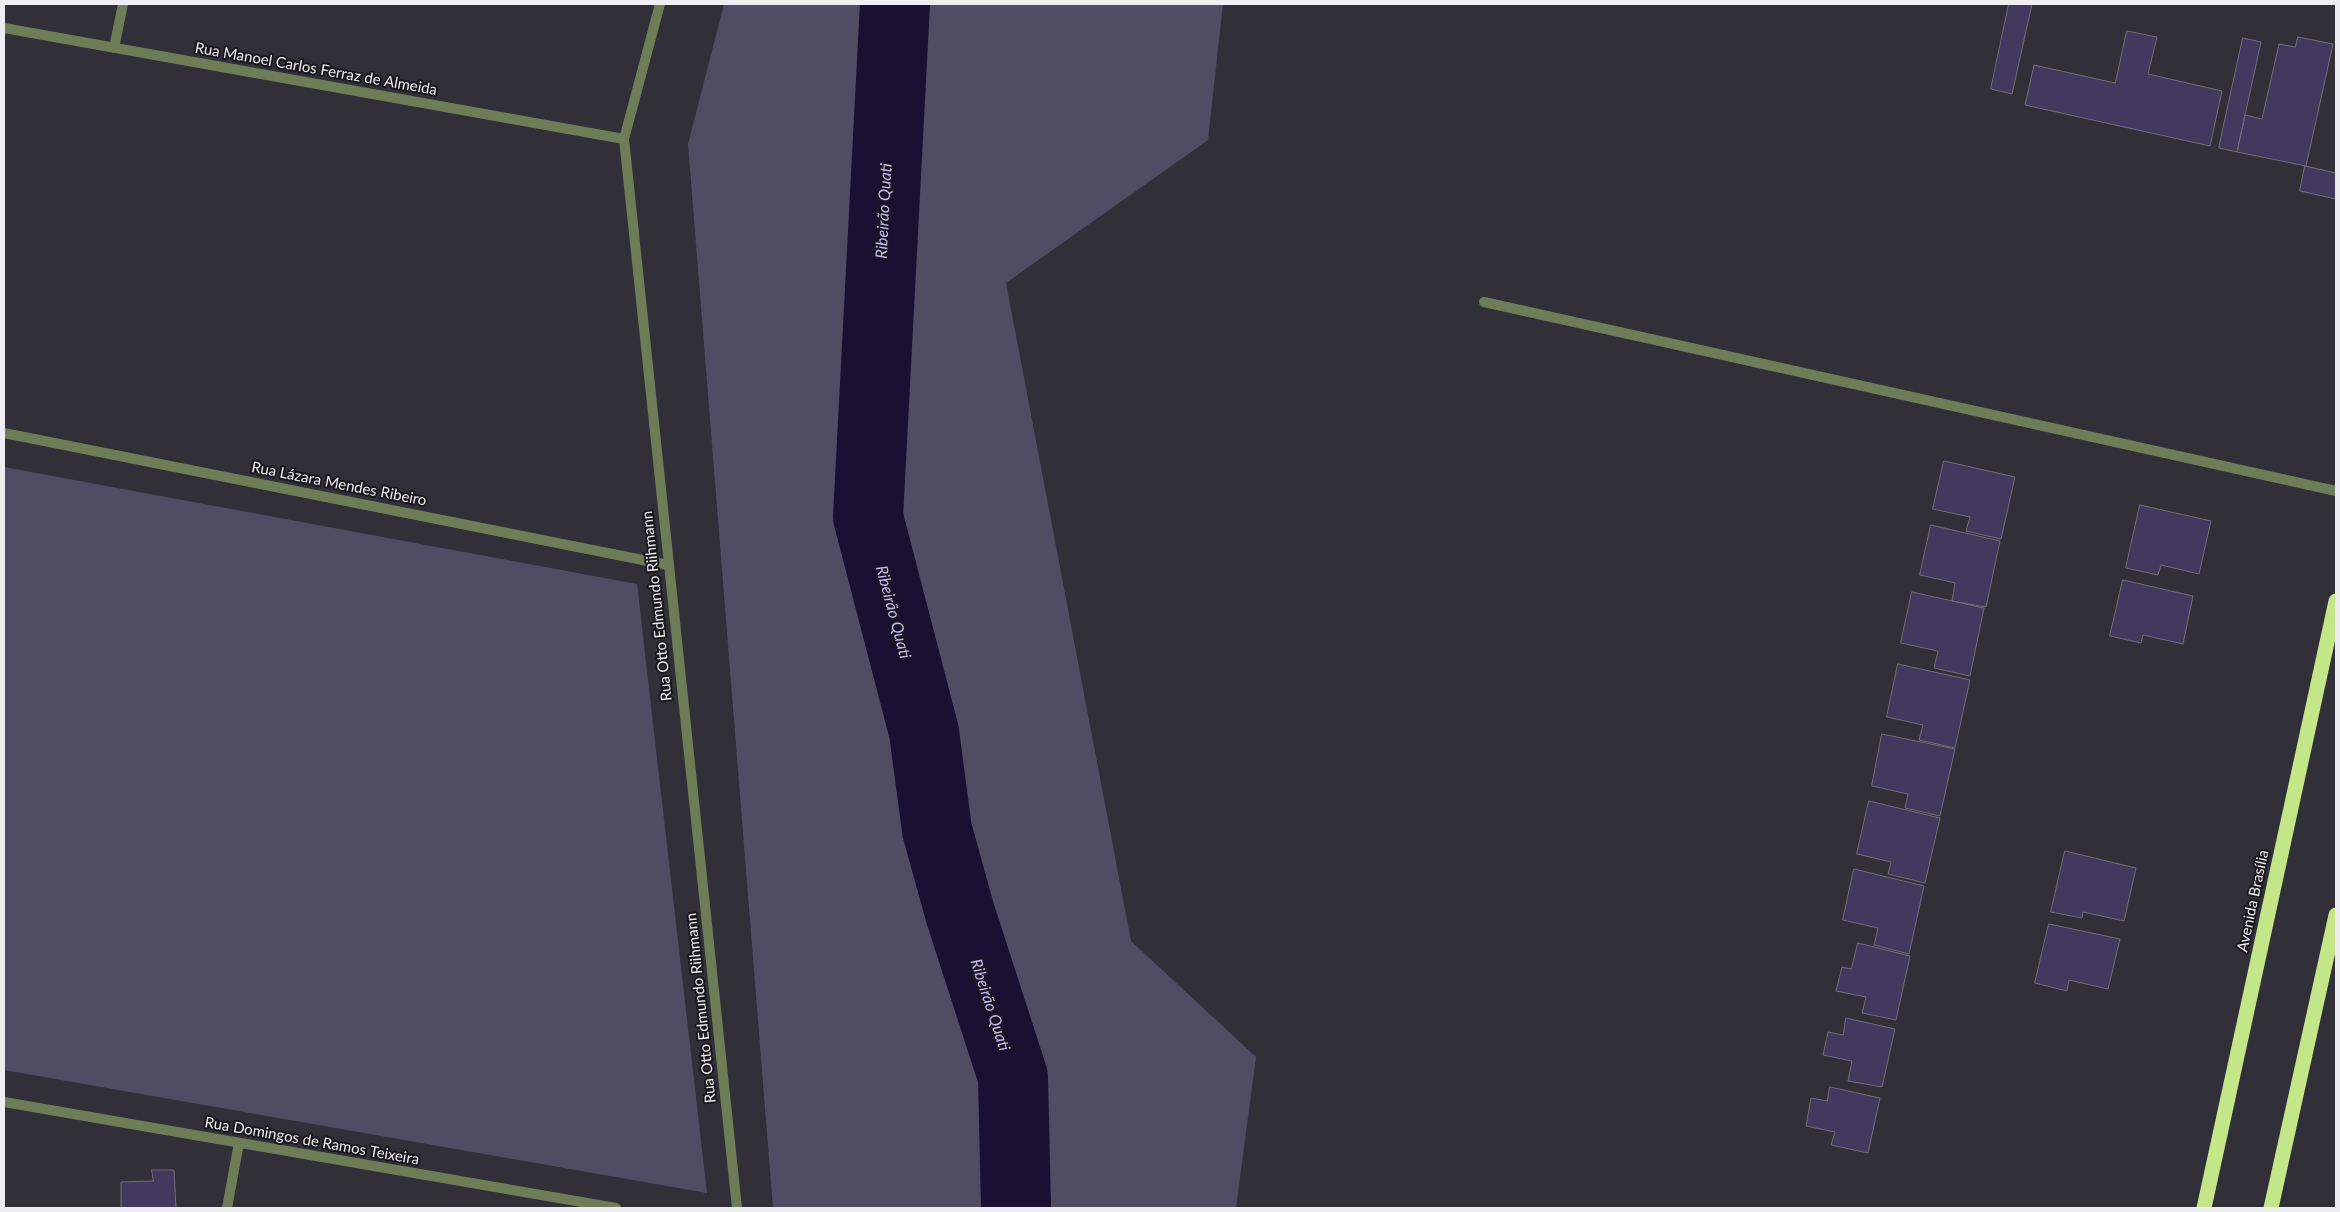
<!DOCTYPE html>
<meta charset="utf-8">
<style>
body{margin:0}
#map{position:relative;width:2340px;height:1212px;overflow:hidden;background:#312f37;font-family:Lato,sans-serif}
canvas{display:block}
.frame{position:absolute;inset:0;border:5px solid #eeedf2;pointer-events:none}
</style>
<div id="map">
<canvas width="2340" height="1212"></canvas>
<div class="frame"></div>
</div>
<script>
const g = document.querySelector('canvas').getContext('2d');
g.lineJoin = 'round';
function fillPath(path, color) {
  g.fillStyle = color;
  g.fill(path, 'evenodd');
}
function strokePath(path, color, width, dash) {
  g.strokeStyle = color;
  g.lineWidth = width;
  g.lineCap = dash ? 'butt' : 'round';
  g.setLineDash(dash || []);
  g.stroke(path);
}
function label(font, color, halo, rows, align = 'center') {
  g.font = font + ' Lato,sans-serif';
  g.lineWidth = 4;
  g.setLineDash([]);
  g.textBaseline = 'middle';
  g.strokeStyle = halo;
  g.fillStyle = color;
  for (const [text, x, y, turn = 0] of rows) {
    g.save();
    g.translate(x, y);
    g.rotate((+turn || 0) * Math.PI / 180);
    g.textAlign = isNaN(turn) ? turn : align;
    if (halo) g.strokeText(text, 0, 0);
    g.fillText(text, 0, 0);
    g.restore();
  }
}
const green = new Path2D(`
 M 724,4 L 1223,4 L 1208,140 L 1006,283 L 1131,941 L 1256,1057 L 1236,1208 L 773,1208 L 688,144 Z
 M 4,467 L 637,584 L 707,1193 L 4,1070 Z`);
const river = new Path2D(`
 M 895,4 L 868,517 L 924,732 L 937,830 L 960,913 L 1013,1077 L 1016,1208`);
const building = new Path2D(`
 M 2009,4 L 2032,4 L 2012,94 L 1991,89 Z
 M 2127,31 L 2157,37 L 2148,74 L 2222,91 L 2210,146 L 2025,105 L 2034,65 L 2115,83 Z
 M 2298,37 L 2333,44 L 2306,166 L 2237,152 L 2245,115 L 2262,119 L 2279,44 L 2295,47 Z
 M 2243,38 L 2261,42 L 2237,152 L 2219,148 Z
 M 2305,166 L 2336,173 L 2336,199 L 2300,191 Z
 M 1944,461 L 2015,477 L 2001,539 L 1966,531 L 1970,517 L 1933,509 Z
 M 2140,505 L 2211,521 L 2199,574 L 2161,565 L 2158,575 L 2126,568 Z
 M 1931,525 L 2000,541 L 1986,607 L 1952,601 L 1955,583 L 1920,575 Z
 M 2123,580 L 2193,596 L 2183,644 L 2143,635 L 2141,643 L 2110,636 Z
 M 1912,592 L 1984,608 L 1970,676 L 1934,668 L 1938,651 L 1901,643 Z
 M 1898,664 L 1970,680 L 1955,748 L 1919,740 L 1923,725 L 1887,717 Z
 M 1882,734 L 1955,749 L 1940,816 L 1905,808 L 1908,794 L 1872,786 Z
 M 1869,801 L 1940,818 L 1925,883 L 1888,874 L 1891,862 L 1857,854 Z
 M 2065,851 L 2136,868 L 2124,921 L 2083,912 L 2082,918 L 2051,912 Z
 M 1854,869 L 1924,886 L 1909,954 L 1874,945 L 1878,928 L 1843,920 Z
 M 2049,924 L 2120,939 L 2108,989 L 2069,980 L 2067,991 L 2035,983 Z
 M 1858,943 L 1910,956 L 1896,1020 L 1862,1013 L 1866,997 L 1836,991 L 1842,967 L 1851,969 Z
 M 1846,1018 L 1895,1029 L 1882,1087 L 1848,1081 L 1852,1061 L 1823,1055 L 1828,1032 L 1843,1035 Z
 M 1830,1087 L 1880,1098 L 1868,1153 L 1831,1145 L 1835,1132 L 1806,1126 L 1811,1098 L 1827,1101 Z
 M 152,1170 L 174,1170 L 176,1208 L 121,1208 L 121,1182 L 153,1181 Z`);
const street = new Path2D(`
 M 660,4 L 624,139 L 737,1208
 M 4,28 L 624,139
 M 114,48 L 123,4
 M 1484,302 L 2336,491
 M 4,433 L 668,565
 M 4,1102 L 616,1208
 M 227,1208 L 239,1143`);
const highway = new Path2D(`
 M 2204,1208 L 2336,601
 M 2271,1208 L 2336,915`);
const streetNames = [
 ["Rua Manoel Carlos Ferraz de Almeida",316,69,10],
 ["Rua Lázara Mendes Ribeiro",339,484,11],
 ["Rua Otto Edmundo Riihmann",657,606,-96],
 ["Avenida Brasília",2253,901,-78],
 ["Rua Otto Edmundo Riihmann",701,1008,-96],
 ["Rua Domingos de Ramos Teixeira",312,1141,10]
];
const waterNames = [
 ["Ribeirão Quati",884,211,-87],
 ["Ribeirão Quati",893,612,75],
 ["Ribeirão Quati",990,1005,72]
];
fillPath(green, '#504c64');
strokePath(river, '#1a1032', 70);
fillPath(building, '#42395f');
strokePath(building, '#716f78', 1);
strokePath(street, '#6e7d58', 10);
strokePath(highway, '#c3e689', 15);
label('15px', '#eeedf2', '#19181c', streetNames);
label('italic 16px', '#c6b8fc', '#19181c', waterNames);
</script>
